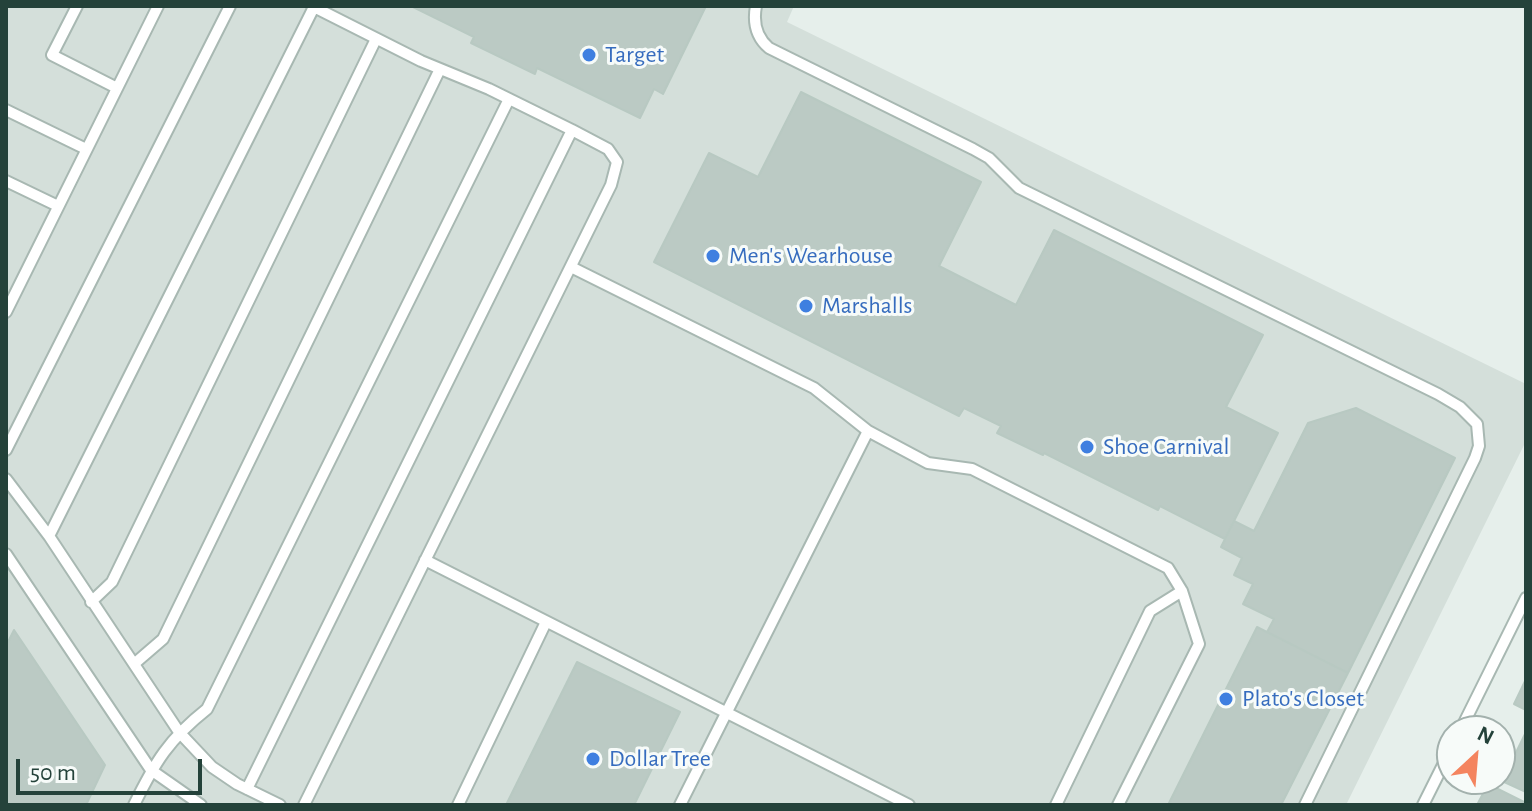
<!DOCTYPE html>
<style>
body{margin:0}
#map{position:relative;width:1532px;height:811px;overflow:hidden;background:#e6efeb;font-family:"Alegreya Sans",sans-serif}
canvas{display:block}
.frame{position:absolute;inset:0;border:8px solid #24423a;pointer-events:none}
.north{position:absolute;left:1436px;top:715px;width:80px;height:80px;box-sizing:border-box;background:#f7fbf9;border:2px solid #a3b1ad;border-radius:50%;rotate:26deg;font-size:22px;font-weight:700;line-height:32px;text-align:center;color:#24423a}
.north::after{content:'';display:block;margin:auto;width:28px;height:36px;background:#f4845f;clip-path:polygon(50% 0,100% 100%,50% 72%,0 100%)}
.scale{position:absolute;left:16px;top:759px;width:186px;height:36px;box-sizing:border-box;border:4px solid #24423a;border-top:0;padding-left:10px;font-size:24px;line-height:28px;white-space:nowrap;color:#24423a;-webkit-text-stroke:6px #f7fbf9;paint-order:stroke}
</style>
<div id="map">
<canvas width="1532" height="811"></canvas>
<div class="frame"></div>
<div class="north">N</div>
<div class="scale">50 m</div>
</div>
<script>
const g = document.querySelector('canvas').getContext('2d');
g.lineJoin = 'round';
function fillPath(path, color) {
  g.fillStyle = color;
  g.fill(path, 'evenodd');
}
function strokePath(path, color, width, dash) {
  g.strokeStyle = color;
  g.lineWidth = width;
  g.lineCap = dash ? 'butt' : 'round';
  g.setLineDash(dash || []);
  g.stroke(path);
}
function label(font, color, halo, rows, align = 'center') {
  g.font = font + ' "Alegreya Sans",sans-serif';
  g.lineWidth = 6;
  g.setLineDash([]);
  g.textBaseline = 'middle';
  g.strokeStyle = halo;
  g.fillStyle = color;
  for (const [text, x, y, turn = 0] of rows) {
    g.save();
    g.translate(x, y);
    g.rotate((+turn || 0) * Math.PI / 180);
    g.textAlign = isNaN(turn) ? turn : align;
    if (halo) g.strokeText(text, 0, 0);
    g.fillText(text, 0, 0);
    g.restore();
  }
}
const built = new Path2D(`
 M 6,6 L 794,6 L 787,22 L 1526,384 L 1526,441 L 1346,805 L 6,805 Z`);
const building = new Path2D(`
 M 411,6 L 706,6 L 663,94 L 654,89 L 640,118 L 537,68 L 535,74 L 471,43 L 474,37 Z
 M 801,92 L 981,182 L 939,266 L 1016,305 L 1054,230 L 1263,335 L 1226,407 L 1278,433 L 1225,539 L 1160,506 L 1158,510 L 1044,453 L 1043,455 L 997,433 L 1001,426 L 964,408 L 959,416 L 654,262 L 709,153 L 758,177 Z
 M 1356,408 L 1455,458 L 1348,673 L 1267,632 L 1274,619 L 1243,604 L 1253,584 L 1234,575 L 1242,558 L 1221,547 L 1234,521 L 1254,531 L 1308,423 Z
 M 1257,627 L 1348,673 L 1281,805 L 1168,805 Z
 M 14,630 L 105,765 L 86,805 L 6,805 L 6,646 Z
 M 577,662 L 680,712 L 634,805 L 506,805 Z
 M 1526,679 L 1526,710 L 1514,704 Z
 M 1526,732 L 1526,792 L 1502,781 Z
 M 1488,784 L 1526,803 L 1526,805 L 1477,805 Z`);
const service = new Path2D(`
 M 77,6 L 52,55 L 117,88
 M 756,6 C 753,22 756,37 769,48 L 973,149 L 989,158 L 1019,188 L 1438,394 L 1460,407 L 1477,424 L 1479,446 L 1475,458 L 1305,805
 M 6,110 L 86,149
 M 6,181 L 58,206
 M 571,267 L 814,388 L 868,431 L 928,463 L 972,469 L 1168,568 L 1182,591 L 1199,644 L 1118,805
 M 6,312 L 158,6
 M 6,450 L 230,6
 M 6,479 L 49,536 L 179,732 L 212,767 L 237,784 L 280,805
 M 49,536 L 314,7
 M 6,554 L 151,770 L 201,805
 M 425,560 L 909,805
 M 91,602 L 112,582 L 376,39
 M 134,664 L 163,639 L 440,69
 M 1460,731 L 1526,598
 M 247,789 L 572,130
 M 134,805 C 155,762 169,739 207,709 L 509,99
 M 304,805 L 611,185 L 617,162 L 608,149 L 572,130 L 489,89 L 421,61 L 312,6
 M 458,805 L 546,622
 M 680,805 L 868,431
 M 1056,805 L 1150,611 L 1182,591
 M 1423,805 L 1452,747`);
const markers = [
 [589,55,8,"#3f7fe0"],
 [713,256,8,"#3f7fe0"],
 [806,306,8,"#3f7fe0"],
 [1087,447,8,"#3f7fe0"],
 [1226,699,8,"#3f7fe0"],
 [593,759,8,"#3f7fe0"]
];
const shopNames = [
 ["Target",605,55],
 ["Men's Wearhouse",729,256],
 ["Marshalls",822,306],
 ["Shoe Carnival",1103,447],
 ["Plato's Closet",1242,699],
 ["Dollar Tree",609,759]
];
fillPath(built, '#d4dfda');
fillPath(building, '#bbcac4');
strokePath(building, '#b8c9c2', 2);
strokePath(service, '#a8b8b2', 14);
strokePath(service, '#fff', 10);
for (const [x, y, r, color] of markers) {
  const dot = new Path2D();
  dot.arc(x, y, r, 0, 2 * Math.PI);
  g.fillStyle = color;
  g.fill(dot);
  strokePath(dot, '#f7fbf9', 3);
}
label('24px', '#366cbe', '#f7fbf9', shopNames, 'left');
</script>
